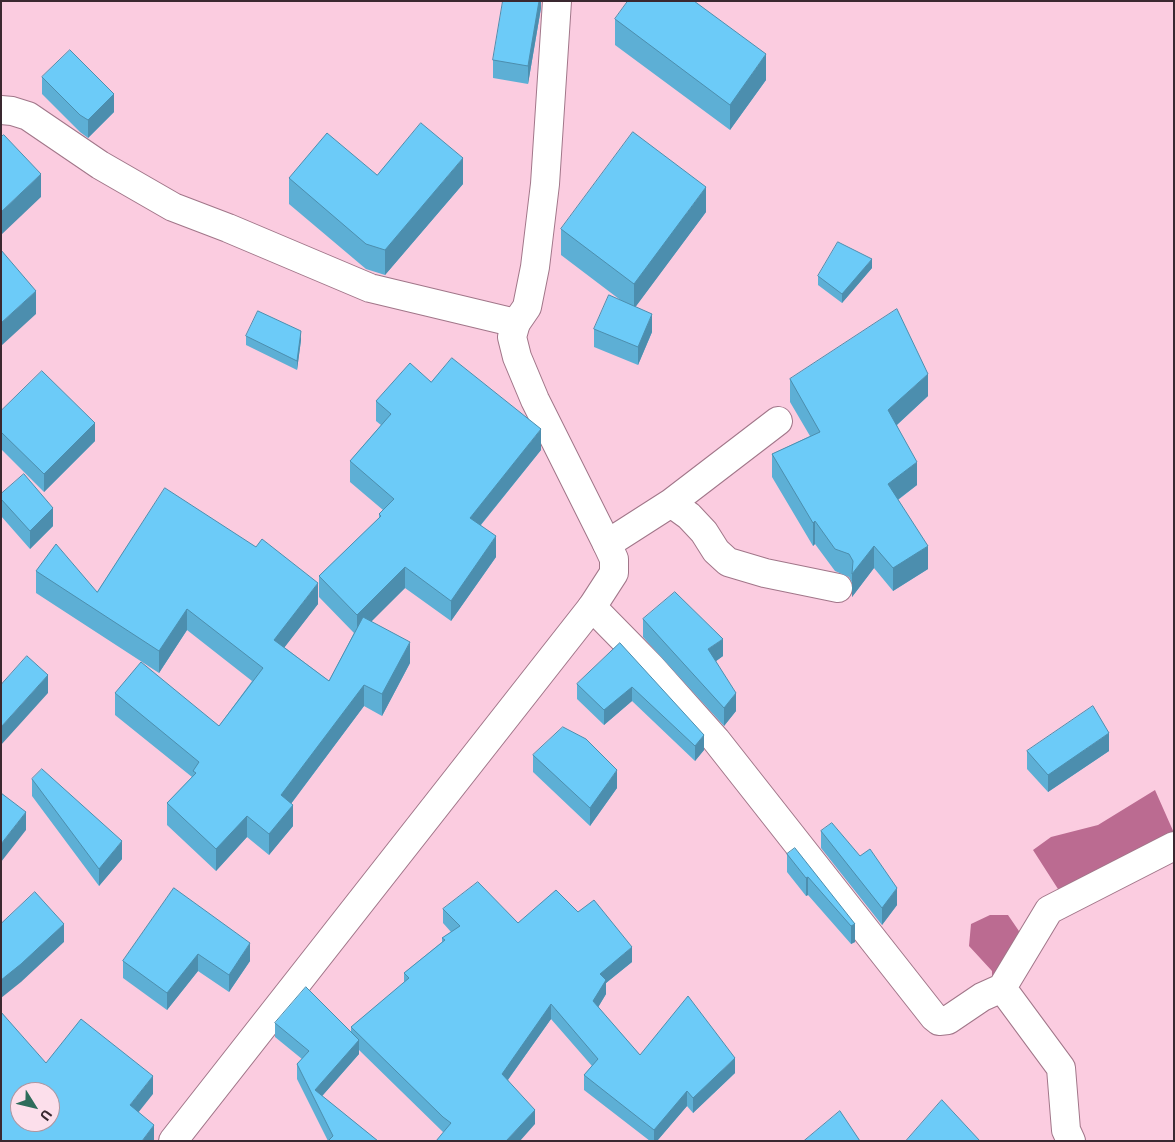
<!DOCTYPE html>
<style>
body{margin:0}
#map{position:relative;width:1175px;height:1142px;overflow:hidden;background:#fbcce0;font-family:"Exo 2",sans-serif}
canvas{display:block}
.frame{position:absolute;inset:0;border:2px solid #3a2830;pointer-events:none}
.north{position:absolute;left:10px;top:1082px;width:50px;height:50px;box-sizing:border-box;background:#fcdfeb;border:1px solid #ae96a0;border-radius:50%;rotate:126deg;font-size:14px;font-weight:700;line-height:20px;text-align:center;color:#3a2830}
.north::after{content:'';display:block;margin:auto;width:18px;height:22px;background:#2e6d5b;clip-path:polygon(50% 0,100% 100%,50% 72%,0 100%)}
</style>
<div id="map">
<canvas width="1175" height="1142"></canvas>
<div class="frame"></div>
<div class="north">U</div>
</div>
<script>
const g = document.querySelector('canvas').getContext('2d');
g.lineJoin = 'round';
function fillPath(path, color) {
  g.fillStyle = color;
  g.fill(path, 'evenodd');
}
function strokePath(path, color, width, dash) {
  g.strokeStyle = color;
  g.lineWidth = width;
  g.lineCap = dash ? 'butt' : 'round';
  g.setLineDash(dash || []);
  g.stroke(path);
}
const water = new Path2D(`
 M 1155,790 L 1174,833 L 1064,894 L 1058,889 L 1033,850 L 1051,837 L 1098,825 Z
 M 990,915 L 1008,915 L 1021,934 L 992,982 L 992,971 L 969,946 L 971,924 Z`);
const minor = new Path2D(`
 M 1,110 L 12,111 L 28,116 L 100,165 L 173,207 L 228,228 L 370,288 L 516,323
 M 671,503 L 778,421
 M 607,544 L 671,503 L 689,516 L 704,532 L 716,551 L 728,562 L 765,573 L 838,588
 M 592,607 L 651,667 L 716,740 L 934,1017 L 939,1021 L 948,1020 L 982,997 L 1002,988 L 1049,910 L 1174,846
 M 1002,988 L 1061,1068 L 1066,1130 L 1071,1141`);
const tertiary = new Path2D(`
 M 173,1141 L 592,607 L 614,573 L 614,559 L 607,544 L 535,400 L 517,357 L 512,337 L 516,323 L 527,307 L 535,267 L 545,184 L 557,1`);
const wall = new Path2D(`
 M 541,1 L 541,8 L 528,84 L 493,78 L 493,60 Z
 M 615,19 L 766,80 L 730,130 L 615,45 Z
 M 42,77 L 114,112 L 88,138 L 80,132 L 42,94 Z
 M 377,175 L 463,184 L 385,275 L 366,269 L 289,204 L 289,178 Z
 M 706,212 L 635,307 L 652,332 L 638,365 L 594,347 L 594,329 L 623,302 L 561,255 L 561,229 Z
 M 872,268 L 842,303 L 818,285 L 818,276 Z
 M 246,336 L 301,340 L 297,370 L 246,345 Z
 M 790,379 L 928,396 L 897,425 L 917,485 L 898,500 L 928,569 L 893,591 L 874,568 L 852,597 L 852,583 L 849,577 L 835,571 L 815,544 L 813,546 L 772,477 L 772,454 L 810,436 L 790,402 Z
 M 431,382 L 541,450 L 481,525 L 496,557 L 451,621 L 405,588 L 371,621 L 410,663 L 382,716 L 364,706 L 291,804 L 293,826 L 269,855 L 247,837 L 216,871 L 167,825 L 167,803 L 192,777 L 115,715 L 115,693 L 219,726 L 252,681 L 187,630 L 159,673 L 36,593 L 36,571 L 97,592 L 318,604 L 284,647 L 329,681 L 354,633 L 319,597 L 319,576 L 379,518 L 379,514 L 383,510 L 350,482 L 350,461 L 381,425 L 376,421 L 376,401 Z
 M 1,411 L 95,441 L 44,492 L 1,449 Z
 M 1,494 L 53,526 L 30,549 L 1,516 Z
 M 643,619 L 723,656 L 716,661 L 736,711 L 724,726 L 643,637 Z
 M 620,643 L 704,750 L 695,761 L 632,701 L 604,725 L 577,699 L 577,684 Z
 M 1027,751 L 1109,751 L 1048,792 L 1027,769 Z
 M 533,755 L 617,788 L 590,826 L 533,772 Z
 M 32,779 L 122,859 L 99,886 L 32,796 Z
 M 821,831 L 897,905 L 882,925 L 821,848 Z
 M 787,854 L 855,924 L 855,942 L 851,944 L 808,895 L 806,896 L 787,872 Z
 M 174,888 L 250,961 L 229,992 L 198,971 L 167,1010 L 123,978 L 123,961 Z
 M 443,909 L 518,923 L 578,912 L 632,962 L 606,983 L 606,994 L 598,1007 L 640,1055 L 735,1073 L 693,1113 L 687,1106 L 657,1141 L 650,1141 L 584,1090 L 584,1075 L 592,1066 L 551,1019 L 508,1080 L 535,1124 L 443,1132 L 359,1050 L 359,1054 L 322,1096 L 378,1141 L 328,1141 L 297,1079 L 297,1064 L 302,1059 L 275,1037 L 275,1023 L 351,1032 L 351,1027 L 404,983 L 404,973 L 442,942 L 442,938 L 451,932 L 443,923 Z`);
const shadedWall = new Path2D(`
 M 539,1 L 541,1 L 541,8 L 528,84 L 528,66 Z
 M 766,54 L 766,80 L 730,130 L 730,105 Z
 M 114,94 L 114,112 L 88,138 L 88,120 Z
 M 463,158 L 463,184 L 385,275 L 385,250 Z
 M 41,174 L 41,197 L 1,235 L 1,212 Z
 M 706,187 L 706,212 L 634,309 L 634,284 Z
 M 872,259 L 872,268 L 842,303 L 842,294 Z
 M 36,291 L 36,314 L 1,346 L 1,323 Z
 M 652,314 L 652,332 L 638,365 L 638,347 Z
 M 301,331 L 301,340 L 297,370 L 297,361 Z
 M 928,374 L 928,396 L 888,433 L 888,410 Z
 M 95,423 L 95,441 L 44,492 L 44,474 Z
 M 541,429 L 541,450 L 470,538 L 470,518 Z
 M 917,462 L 917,485 L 888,507 L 888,484 Z
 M 53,508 L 53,526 L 30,549 L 30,531 Z
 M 815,521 L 815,544 L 813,546 L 813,523 Z
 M 496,536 L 496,557 L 451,621 L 451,601 Z
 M 874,546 L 874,568 L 852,597 L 852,574 Z
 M 928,546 L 928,569 L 893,591 L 893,568 Z
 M 405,567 L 405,588 L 357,636 L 357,615 Z
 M 318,583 L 318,604 L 274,661 L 274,640 Z
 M 187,609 L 187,630 L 159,673 L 159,651 Z
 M 723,639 L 723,656 L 708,667 L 708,649 Z
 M 410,642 L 410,663 L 382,716 L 382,694 Z
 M 48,675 L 48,693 L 1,745 L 1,727 Z
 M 364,685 L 364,706 L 281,817 L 281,795 Z
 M 632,687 L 632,701 L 604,725 L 604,710 Z
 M 736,693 L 736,711 L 724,726 L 724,708 Z
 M 1109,733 L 1109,751 L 1048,792 L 1048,775 Z
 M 704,735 L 704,750 L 695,761 L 695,746 Z
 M 617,770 L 617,788 L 590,826 L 590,808 Z
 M 293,805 L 293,826 L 269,855 L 269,834 Z
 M 26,812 L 26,830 L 1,862 L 1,844 Z
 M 247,816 L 247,837 L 216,871 L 216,849 Z
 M 122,841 L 122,859 L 99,886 L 99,869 Z
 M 808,877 L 808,895 L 806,896 L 806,878 Z
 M 897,888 L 897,905 L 882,925 L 882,908 Z
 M 64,924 L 64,942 L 21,982 L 1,998 L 1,980 Z
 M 855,924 L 855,942 L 851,944 L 851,926 Z
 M 250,943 L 250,961 L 229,992 L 229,975 Z
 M 632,947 L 632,962 L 606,983 L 606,994 L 593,1016 L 593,1001 L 600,974 Z
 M 198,954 L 198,971 L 167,1010 L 167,993 Z
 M 551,1004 L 551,1019 L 502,1088 L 502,1074 Z
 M 359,1040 L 359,1054 L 316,1103 L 315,1090 Z
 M 735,1058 L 735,1073 L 693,1113 L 693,1098 Z
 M 153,1076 L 153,1094 L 130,1123 L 130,1105 Z
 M 687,1091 L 687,1106 L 657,1141 L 654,1141 L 654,1130 Z
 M 535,1110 L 535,1124 L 520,1141 L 506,1141 Z
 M 154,1125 L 154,1141 L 142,1141 Z`);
const building = new Path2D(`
 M 503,1 L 539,1 L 528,66 L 493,60 Z
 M 628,1 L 694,1 L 766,54 L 730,105 L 615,19 Z
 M 70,50 L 114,94 L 88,120 L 80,115 L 42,77 Z
 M 421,123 L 463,158 L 385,250 L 366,244 L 289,178 L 327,133 L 377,175 Z
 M 633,132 L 706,187 L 634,284 L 561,229 Z
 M 4,135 L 41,174 L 1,212 L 1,137 Z
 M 838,242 L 872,259 L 842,294 L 818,276 Z
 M 1,250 L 36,291 L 1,323 Z
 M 609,295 L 652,314 L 638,347 L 594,329 Z
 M 897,309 L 928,374 L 888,410 L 917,462 L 888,484 L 928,546 L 893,568 L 874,546 L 852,574 L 853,561 L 849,554 L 835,549 L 815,521 L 813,523 L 772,454 L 820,432 L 790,379 Z
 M 258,311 L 301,331 L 297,361 L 246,336 Z
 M 452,358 L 541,429 L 470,518 L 496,536 L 451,601 L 405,567 L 357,615 L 319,576 L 381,516 L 379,514 L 394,499 L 350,461 L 391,414 L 376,401 L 410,363 L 431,382 Z
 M 42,371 L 95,423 L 44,474 L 1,432 L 1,411 Z
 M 24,474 L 53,508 L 30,531 L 1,499 L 1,494 Z
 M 165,488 L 256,547 L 262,539 L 318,583 L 274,640 L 329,681 L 363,617 L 410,642 L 382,694 L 364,685 L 281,795 L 293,805 L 269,834 L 247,816 L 216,849 L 167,803 L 196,773 L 193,771 L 199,762 L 115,693 L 141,662 L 219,726 L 263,668 L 187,609 L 159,651 L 36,571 L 56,544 L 97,592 Z
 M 675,592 L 723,639 L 708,649 L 736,693 L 724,708 L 643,619 Z
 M 620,643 L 704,735 L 695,746 L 632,687 L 604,710 L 577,684 Z
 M 27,656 L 48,675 L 1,727 L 1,685 Z
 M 1093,706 L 1109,733 L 1048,775 L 1027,751 Z
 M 563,727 L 586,739 L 617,770 L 590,808 L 533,755 Z
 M 42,769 L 122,841 L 99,869 L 32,779 Z
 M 1,793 L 26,812 L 1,844 Z
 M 832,823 L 860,856 L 870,849 L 897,888 L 882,908 L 821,831 Z
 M 795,848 L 855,924 L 851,926 L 808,877 L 806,878 L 787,854 Z
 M 478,882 L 518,923 L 556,890 L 578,912 L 594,900 L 632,947 L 600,974 L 606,980 L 593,1001 L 640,1055 L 688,996 L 735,1058 L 693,1098 L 687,1091 L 654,1130 L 584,1075 L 598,1059 L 551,1004 L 502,1074 L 535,1110 L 506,1141 L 436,1141 L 451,1123 L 443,1117 L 351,1027 L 409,978 L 404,973 L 445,940 L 442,938 L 460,926 L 443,909 Z
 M 174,888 L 250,943 L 229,975 L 198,954 L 167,993 L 123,961 Z
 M 35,892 L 64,924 L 21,964 L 1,980 L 1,924 Z
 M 306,987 L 359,1040 L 315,1090 L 378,1141 L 328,1141 L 333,1136 L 297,1064 L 309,1051 L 275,1023 Z
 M 1,1012 L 46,1063 L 81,1019 L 153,1076 L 130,1105 L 154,1125 L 142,1141 L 1,1141 ZM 20,1092 L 50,1092 L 50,1122 L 20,1122 Z
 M 942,1100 L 980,1141 L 906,1141 Z
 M 840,1111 L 860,1141 L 804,1141 Z`);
fillPath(water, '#bb6b91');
strokePath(minor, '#a17689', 30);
strokePath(tertiary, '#a17689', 30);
strokePath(minor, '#fff', 28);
strokePath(tertiary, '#fff', 28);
fillPath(wall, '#5dafd5');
fillPath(shadedWall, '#4c8eae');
fillPath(building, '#6ccbf8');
strokePath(building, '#4c8eae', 1);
</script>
